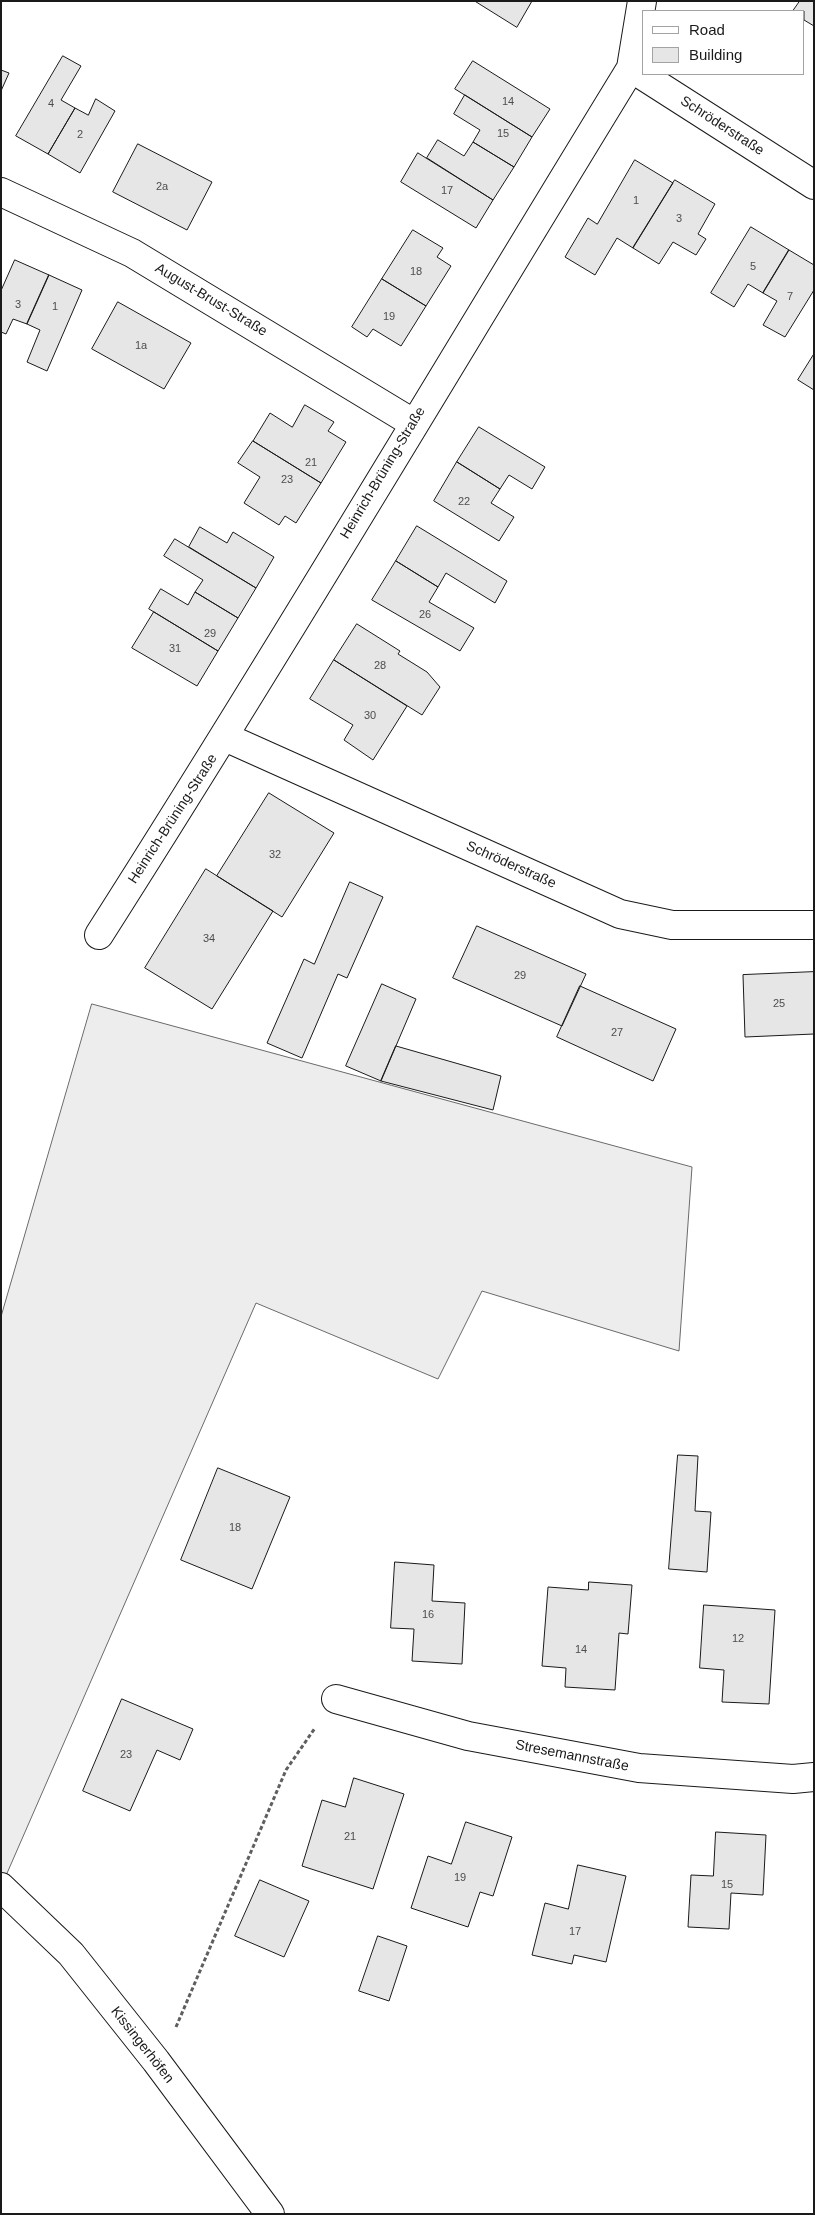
<!DOCTYPE html>
<meta charset="utf-8">
<style>
body{margin:0}
#map{position:relative;width:815px;height:2215px;overflow:hidden;background:#fff;font-family:Helvetica,sans-serif}
canvas{display:block}
.frame{position:absolute;inset:0;border:2px solid #1a1a1a;pointer-events:none}
.legend{position:absolute;left:642px;top:10px;width:162px;height:65px;box-sizing:border-box;background:#fff;border:1px solid #a3a3a3;margin:0;padding:6px 9px;list-style:none;font-size:15px;color:#1a1a1a}
.legend li{display:flex;align-items:center;gap:10px;height:25px}
.legend b{width:25px;border:1px solid #a3a3a3}
</style>
<div id="map">
<canvas width="815" height="2215"></canvas>
<div class="frame"></div>
<ul class="legend">
<li><b style="height:6px;background:#fff"></b>Road</li>
<li><b style="height:14px;background:#e6e6e6"></b>Building</li>
</ul>
</div>
<script>
const g = document.querySelector('canvas').getContext('2d');
g.lineJoin = 'round';
function fillPath(path, color) {
  g.fillStyle = color;
  g.fill(path, 'evenodd');
}
function strokePath(path, color, width, dash) {
  g.strokeStyle = color;
  g.lineWidth = width;
  g.lineCap = dash ? 'butt' : 'round';
  g.setLineDash(dash || []);
  g.stroke(path);
}
function label(font, color, halo, rows, align = 'center') {
  g.font = font + ' Helvetica,sans-serif';
  g.lineWidth = 4;
  g.setLineDash([]);
  g.textBaseline = 'middle';
  g.strokeStyle = halo;
  g.fillStyle = color;
  for (const [text, x, y, turn = 0] of rows) {
    g.save();
    g.translate(x, y);
    g.rotate((+turn || 0) * Math.PI / 180);
    g.textAlign = isNaN(turn) ? turn : align;
    if (halo) g.strokeText(text, 0, 0);
    g.fillText(text, 0, 0);
    g.restore();
  }
}
const built = new Path2D(`
 M 92,1004 L 692,1167 L 679,1351 L 482,1291 L 438,1379 L 256,1303 L 1,1887 L 1,1317 Z`);
const building = new Path2D(`
 M 475,1 L 532,1 L 517,27 Z
 M 800,1 L 814,1 L 814,26 L 804,20 L 804,11 L 793,11 Z
 M 63,56 L 81,66 L 61,100 L 75,108 L 48,154 L 16,136 Z
 M 473,61 L 550,109 L 532,137 L 455,89 Z
 M 1,70 L 9,73 L 1,91 Z
 M 465,95 L 532,137 L 514,167 L 473,142 L 480,130 L 454,114 Z
 M 96,99 L 115,111 L 80,173 L 48,154 L 75,108 L 88,115 Z
 M 438,140 L 464,156 L 473,142 L 514,167 L 493,200 L 427,158 Z
 M 138,144 L 212,182 L 187,230 L 113,192 Z
 M 418,153 L 493,200 L 476,228 L 401,182 Z
 M 635,160 L 673,183 L 633,248 L 617,238 L 595,275 L 565,257 L 588,218 L 597,224 Z
 M 675,180 L 715,204 L 698,234 L 706,239 L 696,255 L 673,242 L 659,264 L 633,248 Z
 M 751,227 L 789,250 L 763,293 L 748,284 L 734,307 L 711,293 Z
 M 413,230 L 443,248 L 437,257 L 451,266 L 426,306 L 382,279 Z
 M 789,250 L 814,265 L 814,290 L 785,337 L 763,325 L 777,301 L 763,293 Z
 M 15,260 L 49,275 L 27,324 L 13,319 L 6,334 L 1,332 L 1,291 Z
 M 49,275 L 82,290 L 47,371 L 27,362 L 40,330 L 27,324 Z
 M 382,279 L 426,306 L 401,346 L 373,329 L 367,337 L 352,327 Z
 M 118,302 L 191,343 L 164,389 L 92,349 Z
 M 814,354 L 814,390 L 798,380 Z
 M 305,405 L 334,422 L 328,431 L 346,442 L 321,483 L 253,441 L 270,413 L 292,427 Z
 M 479,427 L 545,467 L 532,489 L 509,475 L 500,489 L 457,462 Z
 M 253,441 L 321,483 L 296,523 L 285,516 L 279,525 L 244,503 L 260,477 L 238,463 Z
 M 457,462 L 500,489 L 491,503 L 514,517 L 499,541 L 434,501 Z
 M 417,526 L 507,581 L 495,603 L 446,573 L 438,587 L 396,561 Z
 M 200,527 L 227,543 L 233,532 L 274,557 L 256,588 L 189,547 Z
 M 175,539 L 256,588 L 238,618 L 195,592 L 203,580 L 164,556 Z
 M 396,561 L 438,587 L 429,602 L 474,628 L 460,651 L 372,600 Z
 M 161,589 L 188,605 L 195,592 L 238,618 L 218,651 L 149,609 Z
 M 154,612 L 218,651 L 197,686 L 132,648 Z
 M 357,624 L 400,651 L 398,654 L 427,672 L 440,687 L 422,715 L 334,660 Z
 M 334,660 L 407,706 L 373,760 L 344,740 L 353,725 L 310,699 Z
 M 269,793 L 334,833 L 282,917 L 217,876 Z
 M 206,869 L 273,911 L 212,1009 L 145,968 Z
 M 350,882 L 383,897 L 347,978 L 338,974 L 302,1058 L 267,1043 L 304,959 L 314,964 Z
 M 477,926 L 586,974 L 562,1026 L 453,978 Z
 M 814,972 L 814,1034 L 745,1037 L 743,975 Z
 M 382,984 L 416,999 L 381,1081 L 346,1066 Z
 M 580,986 L 676,1029 L 653,1081 L 557,1037 Z
 M 396,1046 L 501,1076 L 493,1110 L 381,1081 Z
 M 678,1455 L 698,1456 L 695,1511 L 711,1512 L 707,1572 L 669,1569 Z
 M 218,1468 L 290,1497 L 252,1589 L 181,1560 Z
 M 395,1562 L 434,1565 L 432,1601 L 465,1603 L 462,1664 L 412,1661 L 414,1629 L 391,1628 Z
 M 589,1582 L 632,1585 L 628,1634 L 619,1633 L 615,1690 L 565,1687 L 566,1668 L 542,1666 L 548,1587 L 588,1590 Z
 M 704,1605 L 775,1610 L 769,1704 L 722,1702 L 724,1670 L 700,1668 Z
 M 122,1699 L 193,1729 L 180,1760 L 157,1750 L 130,1811 L 83,1791 Z
 M 354,1778 L 404,1794 L 373,1889 L 302,1866 L 322,1800 L 345,1807 Z
 M 466,1822 L 512,1837 L 493,1896 L 480,1892 L 468,1927 L 411,1908 L 428,1856 L 451,1864 Z
 M 716,1832 L 766,1835 L 763,1895 L 731,1893 L 729,1929 L 688,1927 L 691,1875 L 713,1876 Z
 M 578,1865 L 626,1876 L 606,1962 L 574,1955 L 572,1964 L 532,1955 L 545,1903 L 568,1909 Z
 M 260,1880 L 309,1901 L 284,1957 L 235,1936 Z
 M 378,1936 L 407,1946 L 389,2001 L 359,1991 Z`);
const path = new Path2D(`
 M 176,2027 L 286,1770 L 315,1728`);
const minor = new Path2D(`
 M 631,68 L 814,185
 M 1,192 L 132,253 L 413,423
 M 225,737 L 620,914 L 672,925 L 814,925
 M 99,935 C 281,649 454,357 631,68 L 642,1
 M 336,1699 L 468,1736 L 639,1768 L 793,1779 L 814,1777
 M 1,1887 L 71,1954 L 156,2061 L 270,2214`);
const numberNames = [
 ["14",508,102],
 ["4",51,104],
 ["15",503,134],
 ["2",80,135],
 ["2a",162,187],
 ["17",447,191],
 ["1",636,201],
 ["3",679,219],
 ["5",753,267],
 ["18",416,272],
 ["7",790,297],
 ["3",18,305],
 ["1",55,307],
 ["19",389,317],
 ["1a",141,346],
 ["21",311,463],
 ["23",287,480],
 ["22",464,502],
 ["26",425,615],
 ["29",210,634],
 ["31",175,649],
 ["28",380,666],
 ["30",370,716],
 ["32",275,855],
 ["34",209,939],
 ["29",520,976],
 ["25",779,1004],
 ["27",617,1033],
 ["18",235,1528],
 ["16",428,1615],
 ["12",738,1639],
 ["14",581,1650],
 ["23",126,1755],
 ["21",350,1837],
 ["19",460,1878],
 ["15",727,1885],
 ["17",575,1932]
];
const streetNames = [
 ["Schröderstraße",722,126,33],
 ["August-Brust-Straße",211,300,31],
 ["Heinrich-Brüning-Straße",383,473,-59],
 ["Heinrich-Brüning-Straße",173,819,-57],
 ["Schröderstraße",511,865,24],
 ["Stresemannstraße",572,1756,11],
 ["Kissingerhöfen",142,2045,52]
];
fillPath(built, '#ededed');
strokePath(built, '#6a6a6a', 1);
fillPath(building, '#e6e6e6');
strokePath(building, '#1a1a1a', 1);
strokePath(minor, '#1a1a1a', 30);
strokePath(path, '#5f5f5f', 3, [4, 2.5]);
strokePath(minor, '#fff', 28);
label('11px', '#4d4d4d', null, numberNames);
label('14px', '#1a1a1a', '#fff', streetNames);
</script>
